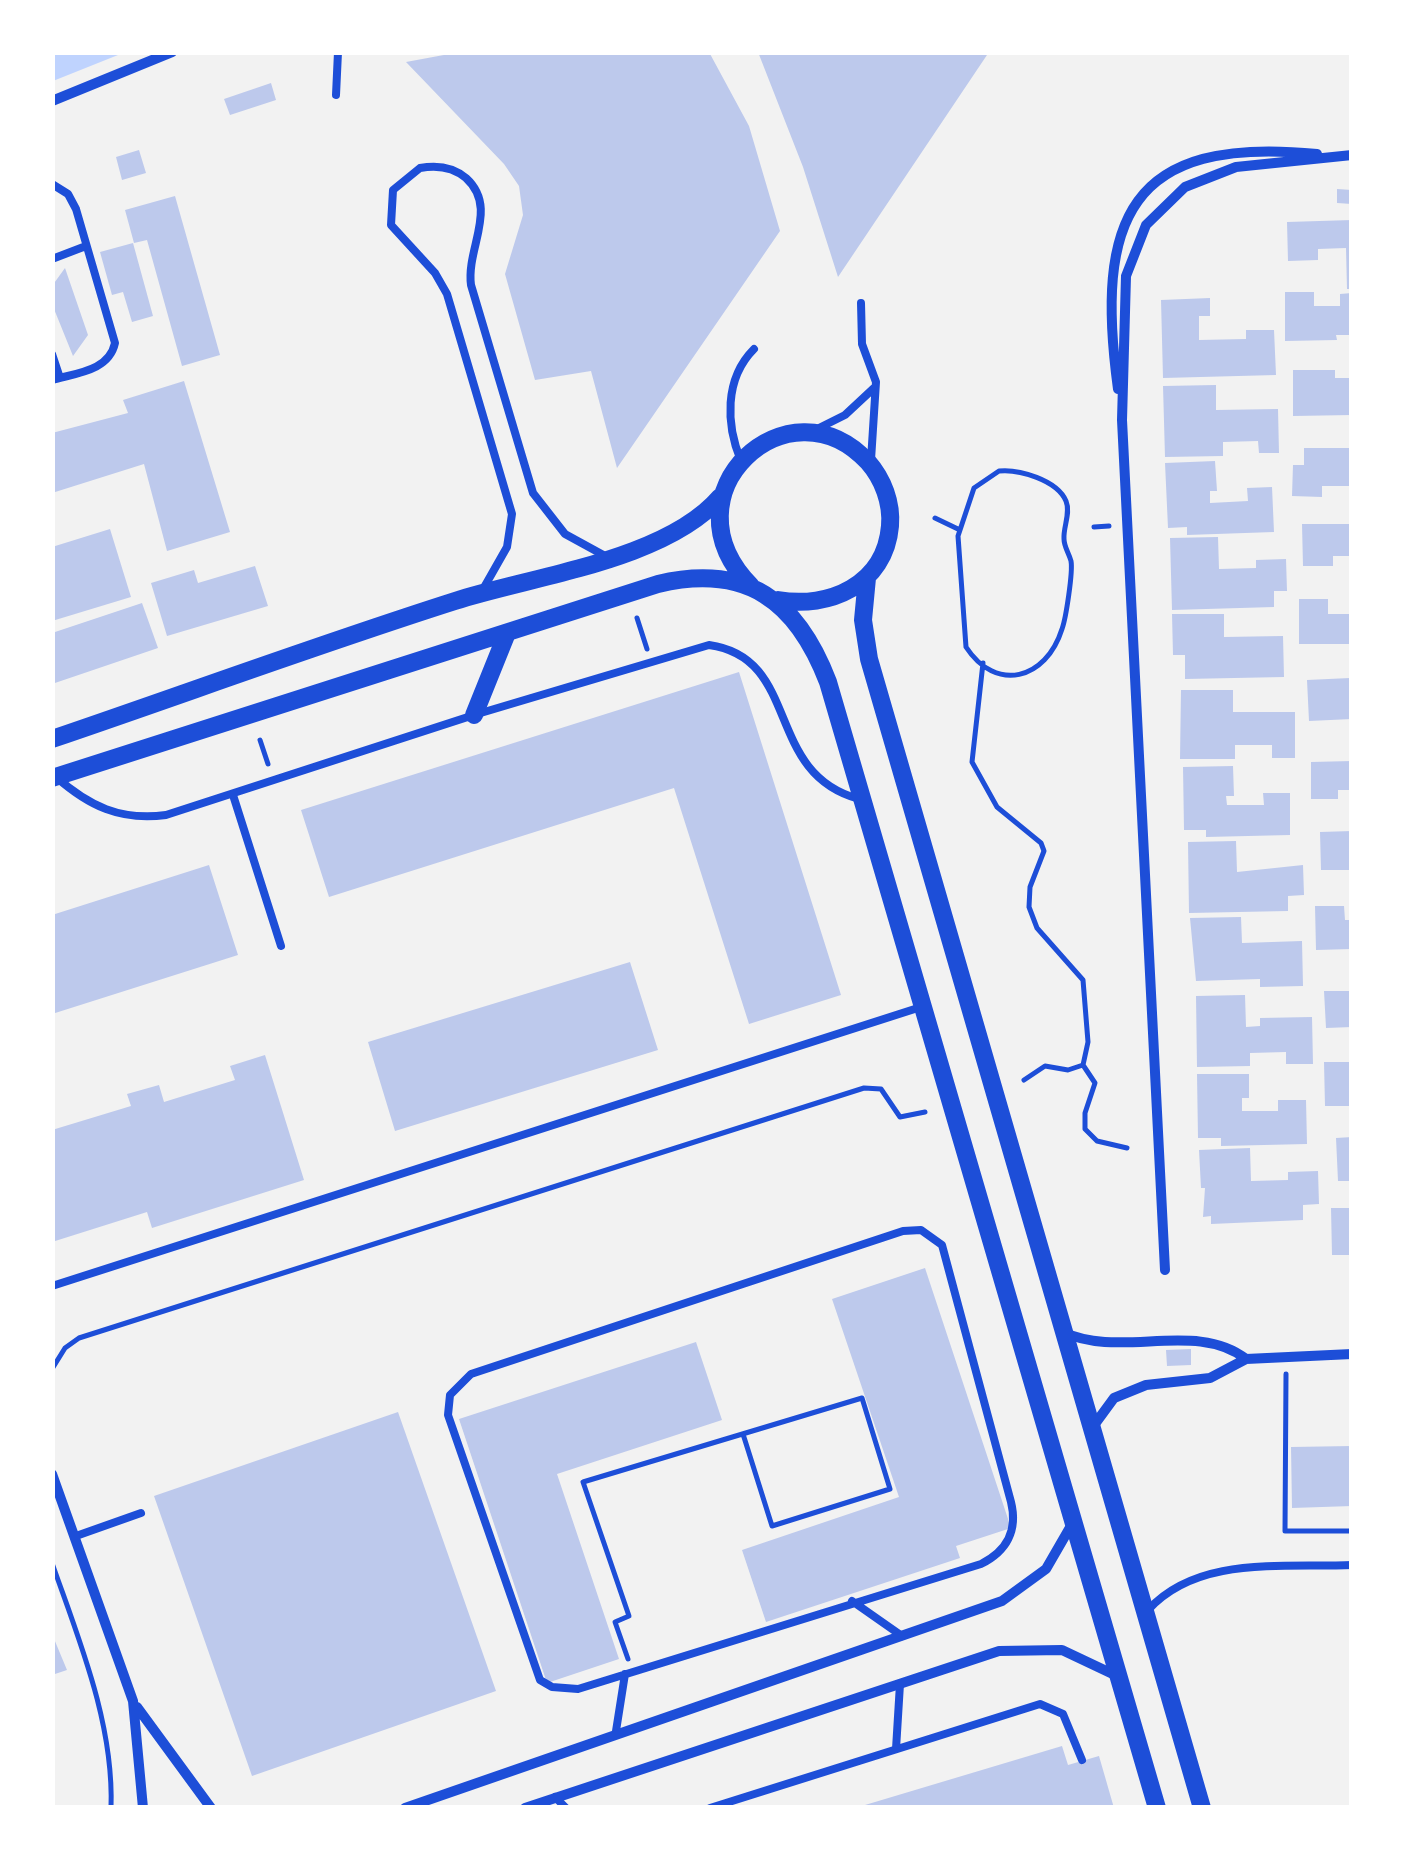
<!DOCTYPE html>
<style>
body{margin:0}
#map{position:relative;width:1404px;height:1860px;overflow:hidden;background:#f2f2f2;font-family:Overpass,sans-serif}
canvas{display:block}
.frame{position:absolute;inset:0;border:55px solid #fff;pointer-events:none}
</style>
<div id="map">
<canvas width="1404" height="1860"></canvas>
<div class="frame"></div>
</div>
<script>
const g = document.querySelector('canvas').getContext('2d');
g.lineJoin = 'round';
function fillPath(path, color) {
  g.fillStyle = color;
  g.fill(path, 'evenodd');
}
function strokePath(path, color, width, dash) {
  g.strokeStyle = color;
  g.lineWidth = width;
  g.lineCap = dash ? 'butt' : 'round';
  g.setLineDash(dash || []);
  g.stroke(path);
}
const water = new Path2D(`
 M 53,52 L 123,52 L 123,53 L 53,81 Z`);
const building = new Path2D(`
 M 460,52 L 709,52 L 749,126 L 780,231 L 617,468 L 591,371 L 535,380 L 505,274 L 523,215 L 519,186 L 504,164 L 406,62 Z
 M 758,52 L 989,52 L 838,277 L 803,167 Z
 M 271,83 L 276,100 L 230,115 L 224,99 Z
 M 139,150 L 146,173 L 122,180 L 116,157 Z
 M 1337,189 L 1352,190 L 1352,204 L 1337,203 Z
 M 175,196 L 220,355 L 182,366 L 147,240 L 134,243 L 125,210 Z
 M 1352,220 L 1352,289 L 1347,289 L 1346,248 L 1318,249 L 1318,260 L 1288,261 L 1287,222 Z
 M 133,243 L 153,316 L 132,322 L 123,292 L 112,295 L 100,252 Z
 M 65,268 L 88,335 L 73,356 L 52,304 L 52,286 Z
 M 1285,292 L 1314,292 L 1314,306 L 1340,306 L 1340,294 L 1352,293 L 1352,335 L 1336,335 L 1337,340 L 1285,341 Z
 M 1210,298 L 1210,316 L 1199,316 L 1199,340 L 1246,339 L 1246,330 L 1274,330 L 1276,375 L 1163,378 L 1161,300 Z
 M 1293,370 L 1335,370 L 1335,378 L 1352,378 L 1352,415 L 1293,416 Z
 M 184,381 L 230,532 L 167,551 L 144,464 L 52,493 L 52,433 L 128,413 L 123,400 Z
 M 1216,385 L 1216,410 L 1278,409 L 1279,453 L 1259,453 L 1258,441 L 1223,442 L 1223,456 L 1165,457 L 1163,386 Z
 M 1304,448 L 1352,448 L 1352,486 L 1322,486 L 1322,497 L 1292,496 L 1293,465 L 1304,465 Z
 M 1215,461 L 1217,491 L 1210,491 L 1210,503 L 1248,501 L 1247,488 L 1272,487 L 1274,532 L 1187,535 L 1187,527 L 1168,528 L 1165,463 Z
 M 1302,524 L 1352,524 L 1352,556 L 1333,556 L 1333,566 L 1303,566 Z
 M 110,529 L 131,597 L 52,621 L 52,547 Z
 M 1218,537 L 1219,569 L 1256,568 L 1256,560 L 1286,559 L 1287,591 L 1274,591 L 1274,607 L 1172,610 L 1170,538 Z
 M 255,566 L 268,606 L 167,636 L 151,583 L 194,570 L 198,583 Z
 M 1299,599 L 1328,599 L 1328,614 L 1352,614 L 1352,644 L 1299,644 Z
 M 142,603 L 158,648 L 52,684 L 52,633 Z
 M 1172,614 L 1224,614 L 1224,637 L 1283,636 L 1284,677 L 1185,679 L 1185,655 L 1173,655 Z
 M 739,672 L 841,995 L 749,1024 L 674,788 L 329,897 L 301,810 Z
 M 1350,678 L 1352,719 L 1309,721 L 1307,680 Z
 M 1181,690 L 1233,690 L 1233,712 L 1295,712 L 1295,758 L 1272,758 L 1272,745 L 1235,745 L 1235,759 L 1180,759 Z
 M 1352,761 L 1352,790 L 1338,790 L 1338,799 L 1311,799 L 1311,762 Z
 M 1233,766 L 1234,796 L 1226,796 L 1227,805 L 1264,805 L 1263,793 L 1290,793 L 1290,835 L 1206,837 L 1206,830 L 1184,830 L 1183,767 Z
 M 1352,831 L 1350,870 L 1321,870 L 1320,832 Z
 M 1236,841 L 1237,872 L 1303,865 L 1304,895 L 1288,896 L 1288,911 L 1189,913 L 1188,842 Z
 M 209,865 L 238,955 L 52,1014 L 52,915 Z
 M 1315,906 L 1344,906 L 1345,920 L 1352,920 L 1352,949 L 1316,950 Z
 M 1241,917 L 1242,943 L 1302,941 L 1303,986 L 1260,987 L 1260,979 L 1196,981 L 1190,918 Z
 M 630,962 L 658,1050 L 395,1131 L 368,1042 Z
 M 1324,991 L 1352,991 L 1352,1027 L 1326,1028 Z
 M 1245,995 L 1246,1027 L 1260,1026 L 1260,1018 L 1312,1017 L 1313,1064 L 1286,1064 L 1286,1052 L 1250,1053 L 1250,1066 L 1197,1067 L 1196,996 Z
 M 265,1055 L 304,1180 L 152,1228 L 147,1212 L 52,1242 L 52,1130 L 131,1106 L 127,1094 L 159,1085 L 164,1102 L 235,1080 L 230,1066 Z
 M 1324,1062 L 1352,1062 L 1352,1106 L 1325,1106 Z
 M 1197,1074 L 1249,1074 L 1249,1098 L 1242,1098 L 1242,1111 L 1278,1111 L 1278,1100 L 1306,1100 L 1307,1144 L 1221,1146 L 1221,1138 L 1198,1138 Z
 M 1352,1137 L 1352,1181 L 1338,1181 L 1336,1138 Z
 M 1250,1148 L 1251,1181 L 1288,1180 L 1288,1172 L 1318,1171 L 1319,1204 L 1303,1205 L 1303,1220 L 1211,1224 L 1211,1216 L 1203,1217 L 1205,1188 L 1201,1188 L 1199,1150 Z
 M 1331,1208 L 1352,1208 L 1352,1255 L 1332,1255 Z
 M 925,1268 L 1011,1528 L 956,1546 L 960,1558 L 766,1622 L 742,1550 L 899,1497 L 832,1299 Z
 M 696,1342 L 722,1420 L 557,1474 L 619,1659 L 547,1683 L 459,1419 Z
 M 1191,1349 L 1191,1365 L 1167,1366 L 1166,1350 Z
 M 398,1412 L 496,1691 L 252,1776 L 154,1496 Z
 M 1352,1446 L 1352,1506 L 1292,1508 L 1291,1447 Z
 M 52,1634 L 67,1670 L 52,1675 Z
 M 1062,1746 L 1068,1765 L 1099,1756 L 1114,1808 L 855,1808 Z`);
const path = new Path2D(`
 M 999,471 C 1019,469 1057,480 1066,501 C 1071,513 1063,527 1064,539 C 1064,547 1069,553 1071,561 C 1073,572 1066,618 1062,629 C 1046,680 996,693 966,647 L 958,536 L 974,488 Z
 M 935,518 L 960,530
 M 1094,527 L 1109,526
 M 637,618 L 647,649
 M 983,663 L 972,762 L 997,807 L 1041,843 L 1044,851 L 1030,887 L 1029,907 L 1037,928 L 1083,980 L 1088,1042 L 1083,1065 L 1068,1070 L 1045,1066 L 1024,1080
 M 260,740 L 268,764
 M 1083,1065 L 1095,1083 L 1085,1113 L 1085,1129 L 1097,1141 L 1127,1148
 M 52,1369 L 65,1348 L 79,1338 L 864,1088 L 881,1089 L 900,1117 L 925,1112
 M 1286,1374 L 1285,1531 L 1352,1531
 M 52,1563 C 79,1640 114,1724 111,1808
 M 628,1659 L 615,1622 L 629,1616 L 583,1482 L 862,1398 L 890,1489 L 772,1526 L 743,1434`);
const service = new Path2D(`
 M 336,95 L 338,52
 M 52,184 L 68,194 L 76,209 L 115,343 C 109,371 76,373 52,380
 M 52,259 L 86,246
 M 861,303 L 862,344 L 876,382 L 871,460
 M 52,354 L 60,378
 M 813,431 L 845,415 L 874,388
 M 741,461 C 726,425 724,379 754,349
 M 482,591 L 507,547 L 512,514 L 447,294 L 435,273 L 391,225 L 393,190 L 420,168 C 436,165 453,167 466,178 C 499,208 466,248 471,285 L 533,493 L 565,534 L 607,557
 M 56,777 C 89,806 120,821 166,815 L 474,715 L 709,645 C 802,658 763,773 859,799
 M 233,795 L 281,946
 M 921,1230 L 942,1245 L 1011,1502 C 1018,1530 1007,1551 981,1564 L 578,1689 L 552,1687 L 540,1680 L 448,1415 L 450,1395 L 471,1374 L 903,1231 Z
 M 52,1286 L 921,1007
 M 76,1536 L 141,1513
 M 852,1601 L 902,1636
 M 1148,1610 C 1198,1555 1283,1568 1352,1565
 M 616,1731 L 625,1674
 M 896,1749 L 900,1684
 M 555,1797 L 566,1808
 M 710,1808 L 1040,1704 L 1063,1714 L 1082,1760`);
const minor = new Path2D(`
 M 52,101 L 172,52
 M 1118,389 C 1095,220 1128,135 1317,154
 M 1165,1270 L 1122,420 L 1126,276 L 1146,225 L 1185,187 L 1236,167 L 1352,155
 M 1063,1332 C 1120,1359 1196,1320 1246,1359
 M 1092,1428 L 1114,1398 L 1146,1385 L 1210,1378 L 1246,1359 L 1352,1354
 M 52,1474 L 133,1701 L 143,1808
 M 137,1707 L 211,1808
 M 405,1808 L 1002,1601 L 1046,1569 L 1072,1524
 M 525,1808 L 999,1651 L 1062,1650 L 1117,1676`);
const tertiary = new Path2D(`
 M 867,578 L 863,620 L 869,659 L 1202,1808
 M 751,586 C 660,494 789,376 868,462 C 883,479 892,503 890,526 C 885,585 829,609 778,600
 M 474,715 L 507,633
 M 52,739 C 187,693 320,644 455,601 C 533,576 666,560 720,497
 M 52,778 L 658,584 C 747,563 797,601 828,682 L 1157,1808`);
fillPath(water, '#bfd3fe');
fillPath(building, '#bdc9ec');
strokePath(path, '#1d4ed8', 5);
strokePath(service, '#1d4ed8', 8);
strokePath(minor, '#1d4ed8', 10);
strokePath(tertiary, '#1d4ed8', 18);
</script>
